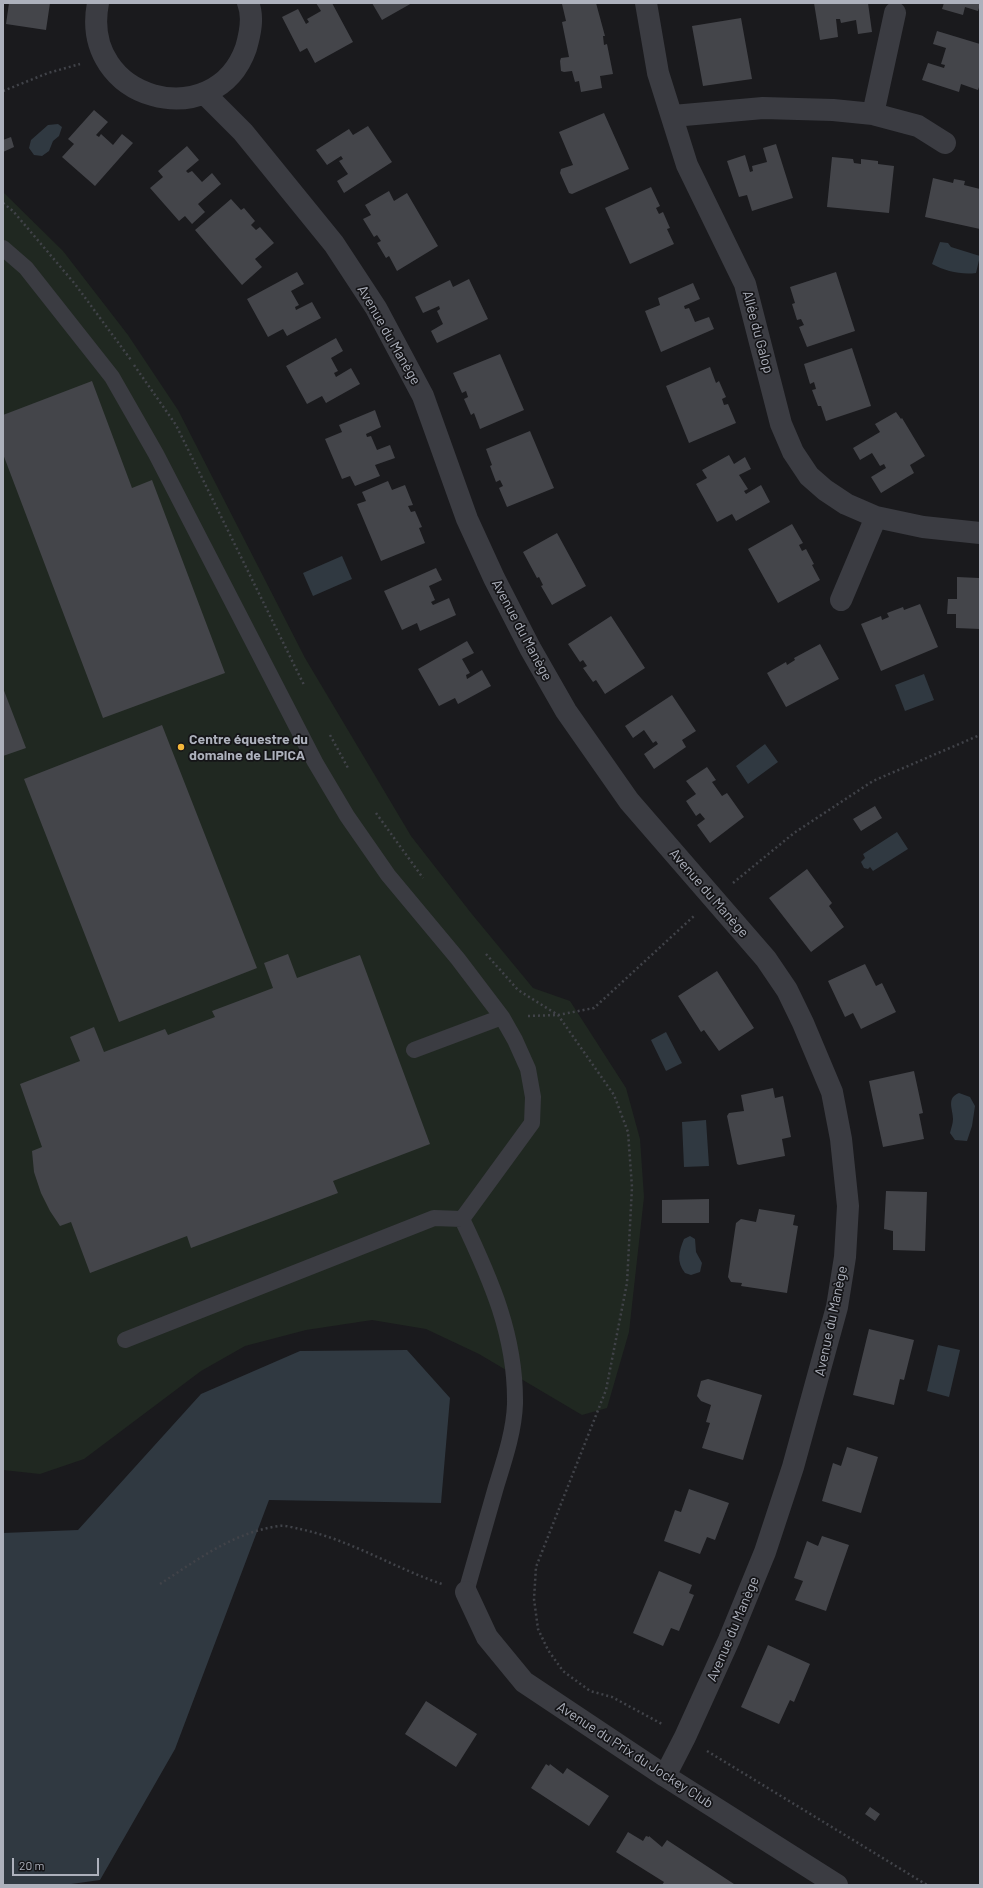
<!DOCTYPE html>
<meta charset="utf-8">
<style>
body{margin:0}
#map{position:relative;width:983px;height:1888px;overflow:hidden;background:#1a1a1d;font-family:Barlow,sans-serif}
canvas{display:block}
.frame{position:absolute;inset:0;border:4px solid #adb1bc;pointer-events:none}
.scale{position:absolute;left:12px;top:1858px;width:87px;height:18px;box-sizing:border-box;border:2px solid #adb1bc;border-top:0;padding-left:5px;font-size:12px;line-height:14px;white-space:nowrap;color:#adb1bc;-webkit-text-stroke:3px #151518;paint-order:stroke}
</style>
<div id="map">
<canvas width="983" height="1888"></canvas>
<div class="frame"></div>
<div class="scale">20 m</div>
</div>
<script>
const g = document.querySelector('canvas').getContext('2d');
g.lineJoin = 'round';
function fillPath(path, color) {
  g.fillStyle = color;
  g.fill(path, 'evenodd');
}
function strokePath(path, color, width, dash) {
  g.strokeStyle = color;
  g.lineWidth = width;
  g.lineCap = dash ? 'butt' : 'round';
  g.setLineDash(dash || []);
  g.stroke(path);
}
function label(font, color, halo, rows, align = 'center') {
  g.font = font + ' Barlow,sans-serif';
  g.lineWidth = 3.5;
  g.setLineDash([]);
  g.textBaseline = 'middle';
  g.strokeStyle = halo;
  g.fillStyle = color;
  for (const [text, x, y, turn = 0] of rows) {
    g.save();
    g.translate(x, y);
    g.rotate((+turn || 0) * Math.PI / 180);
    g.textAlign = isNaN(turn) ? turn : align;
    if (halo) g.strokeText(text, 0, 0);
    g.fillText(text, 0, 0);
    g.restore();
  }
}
const green = new Path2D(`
 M 3,192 L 63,251 L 128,335 L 178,410 L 305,658 L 411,836 L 471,913 L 533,988 L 570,1001 L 626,1088 L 640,1139 L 644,1197 L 629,1332 L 607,1408 L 582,1415 L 479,1354 L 426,1329 L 372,1320 L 306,1330 L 245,1346 L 201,1371 L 84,1459 L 40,1474 L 3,1470 Z`);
const water = new Path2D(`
 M 58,124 L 62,127 L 59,136 L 53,141 L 49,151 L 42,156 L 34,155 L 29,148 L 31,140 L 48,125 Z
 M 940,242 L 948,243 L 951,247 L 980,256 L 976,273 C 961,275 945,271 932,264 Z
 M 342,556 L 352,579 L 313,596 L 303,573 Z
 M 924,674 L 934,700 L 905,711 L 895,685 Z
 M 765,744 L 778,762 L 748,784 L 736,766 Z
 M 897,832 L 908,849 L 873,871 L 870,867 L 868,869 L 864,868 L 861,862 L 865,858 L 863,854 Z
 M 666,1032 L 682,1063 L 666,1071 L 651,1040 Z
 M 959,1093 L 970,1097 L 975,1106 L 972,1126 L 967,1141 L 955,1140 L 950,1133 C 951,1128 953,1124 953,1119 C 953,1109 946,1098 959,1093 Z
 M 706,1120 L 709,1166 L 684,1167 L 682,1122 Z
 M 690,1236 L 695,1239 L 696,1252 L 702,1263 L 700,1272 L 691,1275 L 685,1273 C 676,1262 679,1251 684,1239 Z
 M 938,1345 L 960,1350 L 949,1397 L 927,1391 Z
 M 407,1350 L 450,1398 L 441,1503 L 269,1500 L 175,1749 L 100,1880 L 64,1885 L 3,1885 L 3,1533 L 78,1530 L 201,1394 L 300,1351 Z`);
const building = new Path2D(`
 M 9,3 L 50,3 L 46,30 L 6,24 Z
 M 316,3 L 332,3 L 353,42 L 315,63 L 307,48 L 300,52 L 282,17 L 298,9 L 306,24 L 309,22 L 307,19 L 321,11 Z
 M 372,3 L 412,3 L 382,20 Z
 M 567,3 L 596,3 L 605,36 L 603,36 L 604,45 L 607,44 L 613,74 L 600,76 L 602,88 L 581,92 L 579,81 L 575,82 L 572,71 L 564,72 L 561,71 L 560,61 L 561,58 L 569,57 L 562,22 L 566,21 L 562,4 Z
 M 814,3 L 868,3 L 872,32 L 858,34 L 856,20 L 841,23 L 840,19 L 836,19 L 838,37 L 820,40 Z
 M 944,3 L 980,3 L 980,5 L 978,11 L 965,7 L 963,15 L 942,9 Z
 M 741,18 L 752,79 L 703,86 L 692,26 Z
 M 937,31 L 980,44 L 980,84 L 978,90 L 961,84 L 959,92 L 922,80 L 928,63 L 944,68 L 945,65 L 941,64 L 946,48 L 933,44 Z
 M 94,110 L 108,122 L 96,135 L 99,137 L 101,134 L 113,145 L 122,134 L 133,143 L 95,186 L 62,157 L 74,144 L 68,139 Z
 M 604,113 L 629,169 L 572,194 L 569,193 L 560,173 L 561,169 L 573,165 L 559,132 Z
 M 368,126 L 392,162 L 344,193 L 337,181 L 348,174 L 339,161 L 343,159 L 341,156 L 327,165 L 316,150 L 349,129 L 353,135 Z
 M 11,137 L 14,147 L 3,152 L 3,140 Z
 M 776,144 L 793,198 L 752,211 L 747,195 L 739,197 L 727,161 L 745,155 L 750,172 L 753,171 L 752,166 L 767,162 L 763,148 Z
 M 187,146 L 199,160 L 186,171 L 188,173 L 192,171 L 202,182 L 212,173 L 221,184 L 198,204 L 205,212 L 192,224 L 185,216 L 179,221 L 150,188 L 163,177 L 158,171 Z
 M 832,157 L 853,159 L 854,163 L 861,164 L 861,159 L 878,161 L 878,164 L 894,166 L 889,213 L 827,207 Z
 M 933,178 L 953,183 L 954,179 L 965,181 L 964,185 L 980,189 L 980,229 L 925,217 Z
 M 651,187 L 660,206 L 656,208 L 659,214 L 663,212 L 670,228 L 667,229 L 674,244 L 630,264 L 605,208 Z
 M 389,191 L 394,201 L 407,193 L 438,246 L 397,271 L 389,256 L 386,258 L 377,243 L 381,241 L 377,235 L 374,237 L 363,219 L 371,215 L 365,205 Z
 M 231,199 L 241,210 L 244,208 L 255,221 L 251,225 L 256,230 L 260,227 L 274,243 L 255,259 L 262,267 L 242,285 L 195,230 Z
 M 297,272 L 304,284 L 291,291 L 299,305 L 295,307 L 296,310 L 312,302 L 321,318 L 287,336 L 283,329 L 268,337 L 247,299 Z
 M 836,272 L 855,331 L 807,347 L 799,327 L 804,325 L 801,319 L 797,320 L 792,304 L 795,303 L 790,287 Z
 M 469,279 L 488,319 L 437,343 L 431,331 L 443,324 L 437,311 L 440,309 L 439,306 L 423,313 L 415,297 L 450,280 L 453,287 Z
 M 693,283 L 700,299 L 684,306 L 685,309 L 689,308 L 695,322 L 709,317 L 714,329 L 661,352 L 645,311 L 660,305 L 658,298 Z
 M 336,338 L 343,351 L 331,358 L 338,371 L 334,373 L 336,377 L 351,368 L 360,384 L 326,403 L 322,396 L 307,404 L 286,366 Z
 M 852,348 L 871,406 L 826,421 L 821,406 L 818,406 L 812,390 L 816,389 L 814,382 L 810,384 L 804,364 Z
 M 500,354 L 524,410 L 480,429 L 474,413 L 471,415 L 464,399 L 468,397 L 466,391 L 462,393 L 453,373 Z
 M 710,367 L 716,383 L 719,381 L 726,397 L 722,399 L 724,405 L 728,404 L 736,423 L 689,443 L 666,386 Z
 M 92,381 L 132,488 L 152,480 L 225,673 L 103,718 L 3,454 L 3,415 Z
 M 375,410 L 381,427 L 366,434 L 367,437 L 371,436 L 377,450 L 390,445 L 395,458 L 375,465 L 380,476 L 355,486 L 350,476 L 342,479 L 325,439 L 342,432 L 339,425 Z
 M 896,412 L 901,419 L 902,418 L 925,456 L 910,465 L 914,473 L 881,493 L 871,477 L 886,468 L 884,464 L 880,466 L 872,453 L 860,460 L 853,448 L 880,432 L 875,424 Z
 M 530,431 L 554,488 L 507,507 L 499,488 L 503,486 L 500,480 L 496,482 L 490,466 L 492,465 L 486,449 Z
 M 729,455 L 734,464 L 745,457 L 751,469 L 739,475 L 748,489 L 744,491 L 746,494 L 761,485 L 770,502 L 736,521 L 732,514 L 717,522 L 696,484 L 707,478 L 702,470 Z
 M 388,481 L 392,490 L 405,485 L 413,505 L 408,506 L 411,512 L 415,511 L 422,527 L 419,528 L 425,543 L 381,561 L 357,504 L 366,501 L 362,492 Z
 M 792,524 L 803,543 L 799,545 L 802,551 L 806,549 L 814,564 L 812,565 L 820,580 L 778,603 L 748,549 Z
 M 557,533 L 586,586 L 552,605 L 541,586 L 543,585 L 539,577 L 537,578 L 523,552 Z
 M 436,568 L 442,580 L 429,586 L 435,600 L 431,602 L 433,605 L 449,598 L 456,615 L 420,631 L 417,623 L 402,630 L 384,591 Z
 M 957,577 L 979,578 L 980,629 L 956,628 L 956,614 L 947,614 L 948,599 L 957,599 Z
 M 920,604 L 938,647 L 881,671 L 861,624 L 881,616 L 882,620 L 889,617 L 887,613 L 903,607 L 904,610 Z
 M 611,616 L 645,668 L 605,694 L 596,680 L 593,682 L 583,668 L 587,666 L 583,660 L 580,662 L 568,644 Z
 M 467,641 L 474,653 L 462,659 L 470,673 L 466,675 L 467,679 L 482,670 L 491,686 L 458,704 L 455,698 L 439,706 L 418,669 Z
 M 820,644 L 839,679 L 786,707 L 767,673 L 786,662 L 787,665 L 795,660 L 794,658 Z
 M 3,688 L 26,748 L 3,756 Z
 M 672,695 L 696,731 L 682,740 L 686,747 L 654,769 L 644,754 L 658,744 L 656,741 L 653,743 L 644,730 L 633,738 L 625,726 Z
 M 162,725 L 257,968 L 119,1022 L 24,779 Z
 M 707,767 L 716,780 L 712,782 L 722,796 L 727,793 L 744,817 L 710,843 L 697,825 L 705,819 L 700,813 L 696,816 L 686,801 L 696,794 L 686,781 Z
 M 875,806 L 882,818 L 861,831 L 853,819 Z
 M 807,869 L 832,903 L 829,906 L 844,927 L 811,952 L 769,898 Z
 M 288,954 L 297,978 L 360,955 L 430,1144 L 333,1181 L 338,1193 L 191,1248 L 187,1236 L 90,1273 L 71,1222 L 60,1226 L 50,1211 L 41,1193 L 34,1172 L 32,1151 L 42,1147 L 20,1084 L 80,1061 L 70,1037 L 94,1027 L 104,1052 L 165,1029 L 168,1035 L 215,1017 L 212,1011 L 273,988 L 264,963 Z
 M 865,964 L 876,986 L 882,983 L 896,1012 L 861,1029 L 853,1013 L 845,1017 L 828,981 Z
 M 717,971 L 754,1028 L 719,1051 L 704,1030 L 701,1032 L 678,996 Z
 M 914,1071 L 923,1113 L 919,1114 L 924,1139 L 883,1147 L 869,1081 Z
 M 773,1088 L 775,1098 L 783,1096 L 791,1137 L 782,1139 L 785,1156 L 739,1165 L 737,1164 L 727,1116 L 729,1113 L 744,1111 L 741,1095 Z
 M 886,1191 L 927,1192 L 925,1251 L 893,1250 L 893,1231 L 884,1229 Z
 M 709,1199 L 709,1223 L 662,1223 L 662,1200 Z
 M 759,1209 L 795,1215 L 793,1225 L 798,1226 L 787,1293 L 741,1286 L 742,1283 L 731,1282 L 728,1277 L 736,1223 L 741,1219 L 756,1222 Z
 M 869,1329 L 914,1340 L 904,1380 L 900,1379 L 894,1405 L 853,1395 Z
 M 708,1379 L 762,1395 L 743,1460 L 702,1448 L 710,1423 L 706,1422 L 711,1405 L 701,1401 L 697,1396 L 701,1381 Z
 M 847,1447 L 878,1457 L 861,1513 L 822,1501 L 833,1463 L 841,1466 Z
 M 689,1489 L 729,1503 L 715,1540 L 707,1537 L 700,1554 L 664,1541 L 675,1510 L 681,1512 Z
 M 822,1536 L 849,1545 L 826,1611 L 795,1600 L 803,1581 L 794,1578 L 807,1541 L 818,1546 Z
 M 659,1571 L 692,1585 L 689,1593 L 694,1595 L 679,1631 L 671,1628 L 663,1646 L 633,1633 Z
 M 768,1645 L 810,1664 L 794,1702 L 790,1700 L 779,1724 L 741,1707 Z
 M 426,1701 L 477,1734 L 456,1767 L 405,1734 Z
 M 546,1764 L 549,1766 L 550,1764 L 563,1774 L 567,1768 L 609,1796 L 589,1826 L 531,1788 Z
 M 870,1807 L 880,1814 L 875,1821 L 865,1814 Z
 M 628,1832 L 643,1841 L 646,1836 L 649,1837 L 649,1836 L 662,1847 L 667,1840 L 734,1884 L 662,1885 L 664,1882 L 616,1852 Z`);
const path = new Path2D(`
 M 3,91 L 48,73 L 80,64
 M 3,203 L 13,211 L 75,284 L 131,360
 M 134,365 L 176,425 L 304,685
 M 330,735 L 348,768
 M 376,813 L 423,878
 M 733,883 L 794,833 L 873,781 L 980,735
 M 486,954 L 518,990 L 558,1015 L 614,1095 L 628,1132 L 632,1187 L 627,1283 L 606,1390 L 536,1567 L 534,1599 L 538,1629 L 548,1650 L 563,1671 L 590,1691 L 612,1697 L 662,1724
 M 528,1016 L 558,1015 L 594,1008 L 694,916
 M 160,1584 C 197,1560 234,1532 279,1526 C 286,1525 294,1528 300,1529 C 351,1540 394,1568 442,1584
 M 707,1751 L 927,1885`);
const lane = new Path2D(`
 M 3,248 L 26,268 L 112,377 L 156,454 L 315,762 L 347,816 L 388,875 L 458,959 L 502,1017 L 414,1050
 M 125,1340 L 434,1218 L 462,1219
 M 466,1592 C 476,1557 486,1522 496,1487 C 504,1461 514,1432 515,1404 C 516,1336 491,1280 462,1219 L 532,1123 L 533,1097 L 528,1069 L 515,1040 L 502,1017`);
const street = new Path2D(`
 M 98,3 C 79,101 215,136 246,48 C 250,34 254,17 248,3
 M 646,3 L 658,73 L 687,165 L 745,284 L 781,424 L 793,452 L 809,476 L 825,490 L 846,504 L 876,517 L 923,527 L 980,533
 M 204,93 L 243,132 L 334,244 L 376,308 L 423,396 L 467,519 L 494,578 L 530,648 L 566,711 L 629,801 L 766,959 L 787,990 L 803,1023 L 832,1092 L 841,1139 L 848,1206 L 845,1257 L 837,1307 L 793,1467 L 765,1552 L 729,1640 L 685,1737 L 665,1776
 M 873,114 L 895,13
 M 673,116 L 763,108 L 833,110 L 873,114 L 918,126 L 945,143
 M 841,600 L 876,517
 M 466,1592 L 487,1637 L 524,1682 L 665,1776 L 837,1885`);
const markers = [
 [181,747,4,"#f5b83a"]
];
const streetNames = [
 ["Allée du Galop",758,332,75],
 ["Avenue du Manège",389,335,60],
 ["Avenue du Manège",522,630,62],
 ["Avenue du Manège",709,893,49],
 ["Avenue du Manège",831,1321,-78],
 ["Avenue du Manège",733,1629,-67],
 ["Avenue du Prix du Jockey Club",635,1755,33]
];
const poiNames = [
 ["Centre équestre du",189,739],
 ["domaine de LIPICA",189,755]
];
fillPath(green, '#202821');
fillPath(water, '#303941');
fillPath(building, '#44454a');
strokePath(path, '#414349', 2.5, [2, 3]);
strokePath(lane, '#3b3c42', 16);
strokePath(street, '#3b3c42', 22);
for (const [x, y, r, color] of markers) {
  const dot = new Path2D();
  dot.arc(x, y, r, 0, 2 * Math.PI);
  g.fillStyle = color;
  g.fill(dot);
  strokePath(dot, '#151518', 1.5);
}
label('14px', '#adb1bc', '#151518', streetNames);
label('bold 14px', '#adb1bc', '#151518', poiNames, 'left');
</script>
